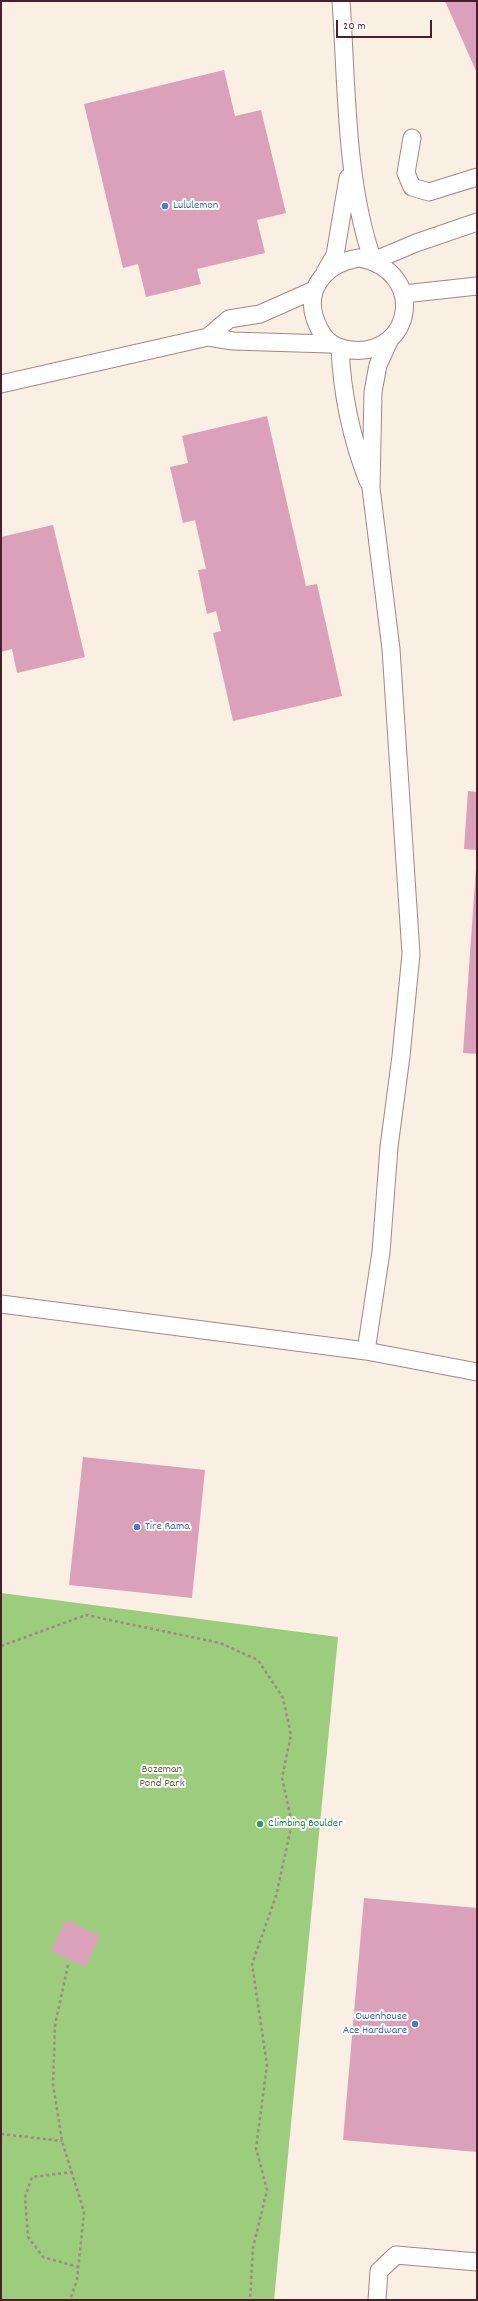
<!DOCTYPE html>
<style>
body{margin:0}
#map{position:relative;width:478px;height:2301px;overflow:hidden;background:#f9efe2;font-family:Dekko,sans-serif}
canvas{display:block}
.frame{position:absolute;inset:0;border:2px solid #4a1f2b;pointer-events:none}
.scale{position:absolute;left:336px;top:20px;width:96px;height:18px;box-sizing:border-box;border:2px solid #4a1f2b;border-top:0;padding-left:5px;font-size:12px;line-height:14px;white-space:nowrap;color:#4a1f2b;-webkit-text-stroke:3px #fff;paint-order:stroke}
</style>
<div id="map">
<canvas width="478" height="2301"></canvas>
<div class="frame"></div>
<div class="scale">20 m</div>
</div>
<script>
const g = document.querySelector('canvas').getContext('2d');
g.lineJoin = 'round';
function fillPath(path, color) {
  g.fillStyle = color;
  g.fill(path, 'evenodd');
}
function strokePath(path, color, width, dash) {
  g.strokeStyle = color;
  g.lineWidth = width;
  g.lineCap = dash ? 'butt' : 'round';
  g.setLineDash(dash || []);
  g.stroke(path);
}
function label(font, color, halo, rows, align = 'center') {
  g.font = font + ' Dekko,sans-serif';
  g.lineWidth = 4;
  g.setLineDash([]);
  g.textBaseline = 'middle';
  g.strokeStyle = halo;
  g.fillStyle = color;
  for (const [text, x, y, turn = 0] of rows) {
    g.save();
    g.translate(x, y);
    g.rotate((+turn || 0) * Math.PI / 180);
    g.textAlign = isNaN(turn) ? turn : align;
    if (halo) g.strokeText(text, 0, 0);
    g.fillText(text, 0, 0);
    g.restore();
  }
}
const green = new Path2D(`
 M 1,1593 L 338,1637 L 274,2300 L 1,2300 Z`);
const building = new Path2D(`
 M 445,1 L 477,1 L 477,73 Z
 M 224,70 L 235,116 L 261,110 L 286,213 L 257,220 L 265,253 L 197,269 L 201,284 L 146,297 L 138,264 L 123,268 L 84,104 Z
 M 267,416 L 306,586 L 317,584 L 342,696 L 233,721 L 213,633 L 221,631 L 216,611 L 207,614 L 198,570 L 206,569 L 195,520 L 183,523 L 170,467 L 188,463 L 182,436 Z
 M 53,525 L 85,657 L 17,673 L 12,649 L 1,652 L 1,537 Z
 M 468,791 L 477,792 L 477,850 L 464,849 Z
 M 476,868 L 477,868 L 477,1054 L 463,1053 Z
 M 83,1457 L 205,1470 L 192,1598 L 69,1585 Z
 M 364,1898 L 477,1908 L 477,2152 L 343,2140 Z
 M 66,1920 L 100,1936 L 85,1967 L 51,1951 Z`);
const path = new Path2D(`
 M 1,1646 L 86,1615 L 220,1643 L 258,1660 L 283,1698 L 291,1735 L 282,1778 L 292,1823 L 276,1896 L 252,1964 L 267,2065 L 256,2148 L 267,2190 L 253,2248 L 250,2300
 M 68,1965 L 55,2025 L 53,2084 L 62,2141 L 84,2212 L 77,2280 L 70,2300
 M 1,2134 L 62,2141
 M 73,2172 L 32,2177 L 25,2197 L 28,2237 L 43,2257 L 78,2267`);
const service = new Path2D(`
 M 341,1 C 347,86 345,181 373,261 L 416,243 L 477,222
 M 412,138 L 406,173 L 412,187 L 429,192 L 477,177
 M 359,258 C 428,271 413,357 351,350 C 336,348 327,343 320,330 C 300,294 322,264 359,258 Z
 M 325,272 L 335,255 L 348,178
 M 404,294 L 477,286
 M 208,337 L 229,319 L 260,314 L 314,290
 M 340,348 C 342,393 352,440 368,481
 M 1,384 L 208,337 L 233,341 L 329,344
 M 1,1304 L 366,1351 L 477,1372
 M 366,1351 L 381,1252 L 389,1147 L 401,1056 L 411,954 L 391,649 L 371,488 L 373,392 L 378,365 L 390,339
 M 377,2300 L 379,2271 L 396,2255 L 477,2262`);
const markers = [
 [165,206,4,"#3f7fe0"],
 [137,1527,4,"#3f7fe0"],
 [260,1824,4,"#2e9e5b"],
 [415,2024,4,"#3f7fe0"]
];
const shopNames = [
 ["Lululemon",173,206],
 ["Tire Rama",145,1527],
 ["Owenhouse",407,2017,"right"],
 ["Ace Hardware",407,2031,"right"]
];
const parkNames = [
 ["Bozeman",162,1770],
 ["Pond Park",162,1784]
];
const leisureNames = [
 ["Climbing Boulder",268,1824]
];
fillPath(green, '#9bcd7c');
fillPath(building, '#dba1ba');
strokePath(service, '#a28786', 19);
strokePath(path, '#a28786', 2.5, [3, 3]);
strokePath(service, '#fff', 17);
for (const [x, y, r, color] of markers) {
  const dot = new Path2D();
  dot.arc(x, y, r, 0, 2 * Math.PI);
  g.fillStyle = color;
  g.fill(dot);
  strokePath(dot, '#fff', 1.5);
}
label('12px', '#366cbe', '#fff', shopNames, 'left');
label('12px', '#665c47', '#fff', parkNames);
label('12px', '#27864d', '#fff', leisureNames, 'left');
</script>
